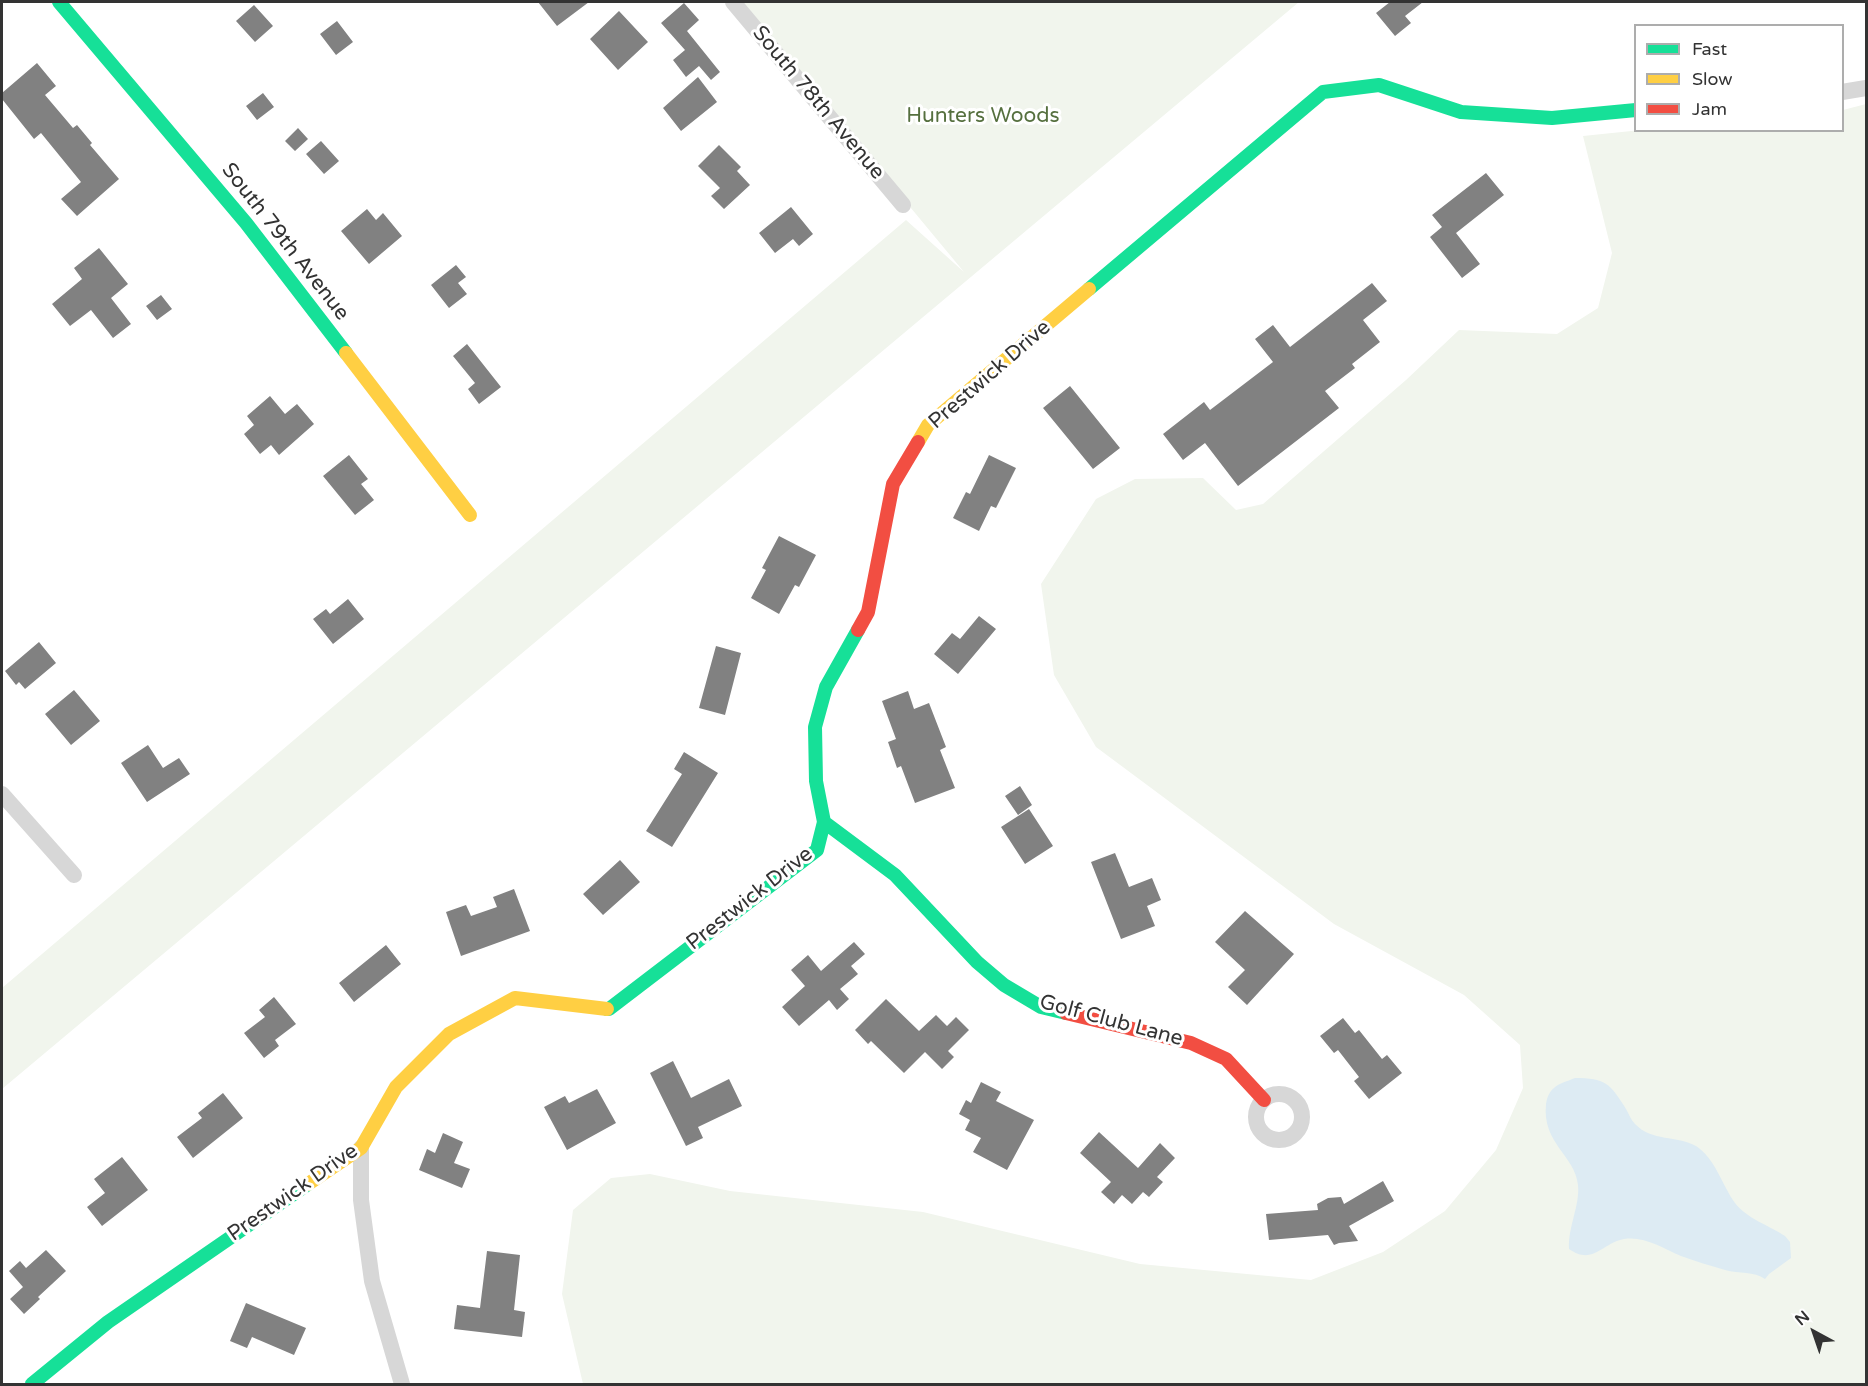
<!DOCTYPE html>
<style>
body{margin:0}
#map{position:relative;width:1868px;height:1386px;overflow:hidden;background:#fff;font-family:"Varela Round",sans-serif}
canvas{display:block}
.frame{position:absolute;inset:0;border:3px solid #333;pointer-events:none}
.legend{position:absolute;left:1634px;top:24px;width:210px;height:108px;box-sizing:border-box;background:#fff;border:2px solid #adadad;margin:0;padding:8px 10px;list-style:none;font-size:18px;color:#333}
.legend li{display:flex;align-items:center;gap:12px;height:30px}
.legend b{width:30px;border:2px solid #adadad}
.north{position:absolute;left:1784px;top:1302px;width:60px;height:60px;-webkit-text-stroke:4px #fff;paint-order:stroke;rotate:320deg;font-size:16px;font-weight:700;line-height:24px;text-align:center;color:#333}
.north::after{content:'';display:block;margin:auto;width:21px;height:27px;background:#333;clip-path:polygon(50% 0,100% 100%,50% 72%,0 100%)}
</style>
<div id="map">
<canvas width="1868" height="1386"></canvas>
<div class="frame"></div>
<ul class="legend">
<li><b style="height:8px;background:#16e098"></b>Fast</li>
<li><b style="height:8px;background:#ffcf43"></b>Slow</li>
<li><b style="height:8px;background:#f24e42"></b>Jam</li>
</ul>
<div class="north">N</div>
</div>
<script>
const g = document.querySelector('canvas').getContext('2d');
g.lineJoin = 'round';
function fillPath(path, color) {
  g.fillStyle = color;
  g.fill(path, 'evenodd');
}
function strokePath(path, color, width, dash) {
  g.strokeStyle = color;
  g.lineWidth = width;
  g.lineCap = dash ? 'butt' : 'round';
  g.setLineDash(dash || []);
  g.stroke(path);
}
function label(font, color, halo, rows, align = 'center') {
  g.font = font + ' "Varela Round",sans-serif';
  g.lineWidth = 6;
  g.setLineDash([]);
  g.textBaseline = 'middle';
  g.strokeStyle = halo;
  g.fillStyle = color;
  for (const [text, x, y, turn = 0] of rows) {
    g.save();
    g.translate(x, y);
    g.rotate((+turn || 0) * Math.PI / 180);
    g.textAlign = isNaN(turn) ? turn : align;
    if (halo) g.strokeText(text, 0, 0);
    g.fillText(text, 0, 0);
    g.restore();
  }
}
const green = new Path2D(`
 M 740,2 L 1299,2 L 2,1089 L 2,988 L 906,220 L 964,272 Z
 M 1866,104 L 1866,1384 L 583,1384 L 562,1294 L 573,1210 L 611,1178 L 650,1174 L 730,1191 L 923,1212 L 1140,1264 L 1311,1280 L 1383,1252 L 1445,1211 L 1496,1150 L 1523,1088 L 1520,1045 L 1464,995 L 1334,924 L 1096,747 L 1054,675 L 1041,584 L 1096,499 L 1135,479 L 1203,478 L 1236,510 L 1263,504 L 1406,380 L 1459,330 L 1557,334 L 1598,308 L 1612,253 L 1583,136 L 1641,130 L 1842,130 L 1843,110 Z`);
const water = new Path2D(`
 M 1575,1078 C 1605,1078 1610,1083 1626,1109 C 1629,1114 1631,1120 1635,1124 C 1652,1142 1677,1135 1696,1146 C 1715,1158 1722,1185 1735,1203 C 1746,1218 1770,1226 1785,1236 L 1790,1242 L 1791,1258 L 1769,1274 L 1765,1279 C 1754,1271 1739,1274 1725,1270 C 1711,1266 1695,1261 1681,1256 C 1662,1248 1645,1236 1624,1239 C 1602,1243 1593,1266 1569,1249 C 1568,1226 1580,1206 1578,1185 C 1575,1155 1542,1144 1546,1104 C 1547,1098 1549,1092 1554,1088 C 1559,1083 1568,1081 1575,1078 Z`);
const building = new Path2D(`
 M 538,2 L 589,2 L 557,26 Z
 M 1390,2 L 1423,2 L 1405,16 L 1411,23 L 1395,36 L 1376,13 Z
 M 684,3 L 699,20 L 687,31 L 720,72 L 711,80 L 699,66 L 686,77 L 673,60 L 685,50 L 661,23 Z
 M 254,5 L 273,26 L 255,42 L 236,21 Z
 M 619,11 L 648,42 L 618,70 L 590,39 Z
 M 337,21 L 353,42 L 336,55 L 320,34 Z
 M 37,63 L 56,86 L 45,95 L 73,128 L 77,125 L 92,143 L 90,145 L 119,179 L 77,216 L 61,199 L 81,182 L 41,133 L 34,139 L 2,99 L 2,93 Z
 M 698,77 L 717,102 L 681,131 L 663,108 Z
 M 263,93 L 274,107 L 257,120 L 246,106 Z
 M 298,128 L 308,139 L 295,151 L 285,141 Z
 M 321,141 L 339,161 L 324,174 L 306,154 Z
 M 719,145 L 741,167 L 737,171 L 750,185 L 724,209 L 711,196 L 720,188 L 698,166 Z
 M 1486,173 L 1504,195 L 1456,233 L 1480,264 L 1462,278 L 1430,237 L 1442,227 L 1432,215 Z
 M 791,207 L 813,234 L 799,246 L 793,239 L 775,253 L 759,233 Z
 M 367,209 L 376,220 L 383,213 L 402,236 L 369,264 L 341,231 Z
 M 99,248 L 128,284 L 111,298 L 131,324 L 113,338 L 91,310 L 70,326 L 52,304 L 82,279 L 74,268 Z
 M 456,265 L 466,277 L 458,283 L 467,294 L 449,308 L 431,285 Z
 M 1372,283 L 1387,301 L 1363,320 L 1380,342 L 1352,364 L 1355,368 L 1325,391 L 1339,408 L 1238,486 L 1205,443 L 1183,460 L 1163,434 L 1204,402 L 1210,410 L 1273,362 L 1255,339 L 1273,325 L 1290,347 Z
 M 161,295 L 172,309 L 157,320 L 146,306 Z
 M 467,344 L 501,387 L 479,404 L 468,389 L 475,383 L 453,356 Z
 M 1070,386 L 1120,448 L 1093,469 L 1043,408 Z
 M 270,396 L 285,414 L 297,404 L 314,424 L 279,455 L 271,445 L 260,454 L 244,434 L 254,425 L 247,416 Z
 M 349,455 L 368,479 L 361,484 L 374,500 L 355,515 L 323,476 Z
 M 989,455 L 1016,468 L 996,508 L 991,506 L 979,531 L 953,518 L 966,492 L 970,494 Z
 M 779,536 L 816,555 L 799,587 L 795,585 L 779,614 L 751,598 L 766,570 L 762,568 Z
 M 348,599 L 364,619 L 333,644 L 313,619 L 326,609 L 330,614 Z
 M 979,616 L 996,629 L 958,674 L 934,654 L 952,633 L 960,639 Z
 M 39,642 L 56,663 L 25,689 L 19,682 L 16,685 L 5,671 Z
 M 716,646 L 741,653 L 725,715 L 699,708 Z
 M 74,690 L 100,721 L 71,745 L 45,714 Z
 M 908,691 L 914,709 L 929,703 L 946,747 L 940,750 L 955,788 L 915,803 L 901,766 L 897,768 L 888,742 L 896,739 L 882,701 Z
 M 148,745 L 163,768 L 179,758 L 190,774 L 147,802 L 121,763 Z
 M 684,752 L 718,773 L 672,847 L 646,831 L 682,774 L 674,769 Z
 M 1020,786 L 1032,805 L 1018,815 L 1005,796 Z
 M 1029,809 L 1053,846 L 1025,864 L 1001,827 Z
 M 1115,853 L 1129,887 L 1152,878 L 1161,900 L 1147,906 L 1155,926 L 1121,939 L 1091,862 Z
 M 620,860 L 640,882 L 603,915 L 583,894 Z
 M 514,889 L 530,931 L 461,956 L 446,912 L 466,905 L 471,916 L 497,907 L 493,897 Z
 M 1245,911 L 1294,954 L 1247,1005 L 1228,987 L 1245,970 L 1215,942 Z
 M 854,942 L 865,954 L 851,966 L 858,974 L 840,989 L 849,999 L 837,1010 L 829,1000 L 799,1026 L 782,1007 L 805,986 L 791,970 L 808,955 L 821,971 Z
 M 386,945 L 401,964 L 354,1002 L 339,983 Z
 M 274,997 L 296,1024 L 275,1040 L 279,1046 L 264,1058 L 244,1033 L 265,1017 L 259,1010 Z
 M 886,999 L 919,1031 L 936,1015 L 947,1026 L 956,1017 L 969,1030 L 948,1051 L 954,1057 L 942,1069 L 925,1052 L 904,1073 L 871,1041 L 868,1044 L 855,1030 Z
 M 1343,1018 L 1355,1033 L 1359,1030 L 1382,1059 L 1387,1055 L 1402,1073 L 1369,1099 L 1354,1081 L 1359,1077 L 1338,1050 L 1334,1053 L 1320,1036 Z
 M 673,1061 L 691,1098 L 729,1079 L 742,1106 L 698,1127 L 703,1138 L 686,1146 L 650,1073 Z
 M 981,1082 L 1001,1092 L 996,1101 L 1034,1120 L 1007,1170 L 973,1152 L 981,1138 L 965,1130 L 970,1120 L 959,1114 L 966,1100 L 971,1103 Z
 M 597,1089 L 616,1123 L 567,1150 L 544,1107 L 565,1096 L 569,1103 Z
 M 223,1093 L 243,1118 L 193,1158 L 177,1137 L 202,1118 L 198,1113 Z
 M 1099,1132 L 1138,1168 L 1160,1143 L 1175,1158 L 1157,1177 L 1163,1182 L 1149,1197 L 1143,1192 L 1132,1204 L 1122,1195 L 1114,1204 L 1101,1192 L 1111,1182 L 1080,1153 Z
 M 443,1133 L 463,1142 L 454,1163 L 470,1169 L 462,1188 L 419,1170 L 427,1149 L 435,1153 Z
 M 122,1157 L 148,1190 L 102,1226 L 87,1207 L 105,1193 L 94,1179 Z
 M 1383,1181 L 1394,1201 L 1349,1226 L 1358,1241 L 1339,1243 L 1334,1245 L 1328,1235 L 1269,1240 L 1266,1214 L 1318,1210 L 1317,1204 L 1328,1198 L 1341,1197 L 1344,1204 Z
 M 46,1250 L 66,1271 L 38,1297 L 40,1299 L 24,1314 L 10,1299 L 23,1287 L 9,1271 L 20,1261 L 26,1268 Z
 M 487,1251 L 520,1255 L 514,1310 L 525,1312 L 522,1337 L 454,1329 L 457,1305 L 480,1308 Z
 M 246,1303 L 306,1328 L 294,1355 L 252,1337 L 247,1348 L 230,1341 Z`);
const street = new Path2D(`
 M 733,2 L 903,205
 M 1842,92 L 1866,88
 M 2,794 L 74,875
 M1256 1117a23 23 0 1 1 46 0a23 23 0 1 1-46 0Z
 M 361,1148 L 361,1200 L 372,1281 L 402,1384`);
const fast = new Path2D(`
 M 59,2 L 246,223 L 346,353
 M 1089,289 L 1323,92 L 1379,85 L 1461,112 L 1552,118 L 1636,110
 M 824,822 L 895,875 L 977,962 L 1004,985 L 1041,1007 L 1066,1013
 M 607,1009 L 609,1009 L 817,850 L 824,822 L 816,781 L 815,727 L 826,687 L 858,630
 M 32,1384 L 108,1322 L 308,1184`);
const slow = new Path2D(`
 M 346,353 L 470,515
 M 918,442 L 928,425 L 1089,289
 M 308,1184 L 361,1148 L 396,1087 L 449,1034 L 515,998 L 607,1009`);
const jam = new Path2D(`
 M 858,630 L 868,612 L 893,484 L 918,442
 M 1066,1013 L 1191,1043 L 1226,1059 L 1264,1100`);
const streetNames = [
 ["South 78th Avenue",818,103,50],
 ["South 79th Avenue",285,242,52],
 ["Prestwick Drive",990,375,-41],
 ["Prestwick Drive",750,899,-38],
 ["Golf Club Lane",1111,1021,15],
 ["Prestwick Drive",293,1193,-35]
];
const parkNames = [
 ["Hunters Woods",983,116]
];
fillPath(green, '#f1f5ed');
fillPath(water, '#ddebf3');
fillPath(building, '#818181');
strokePath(street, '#d7d7d7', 16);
strokePath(fast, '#16e098', 14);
strokePath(slow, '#ffcf43', 14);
strokePath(jam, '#f24e42', 14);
label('21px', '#333', '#fff', streetNames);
label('21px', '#56703f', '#fff', parkNames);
</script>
